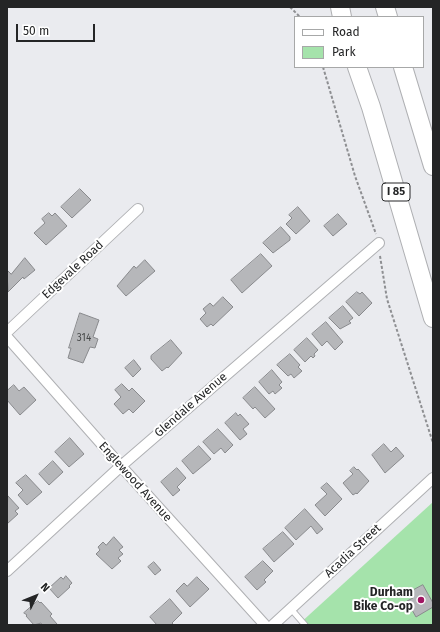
<!DOCTYPE html>
<style>
body{margin:0}
#map{position:relative;width:440px;height:632px;overflow:hidden;background:#eaebef;font-family:"Fira Sans",sans-serif}
canvas{display:block}
.frame{position:absolute;inset:0;border:8px solid #242526;pointer-events:none}
.legend{position:absolute;left:294px;top:16px;width:130px;height:52px;box-sizing:border-box;background:#fff;border:1px solid #a7a8a8;margin:0;padding:5px 7px;list-style:none;font-size:12px;color:#242526}
.legend li{display:flex;align-items:center;gap:8px;height:20px}
.legend b{width:20px;border:1px solid #a7a8a8}
.north{position:absolute;left:16px;top:576px;width:40px;height:40px;-webkit-text-stroke:3px #fff;paint-order:stroke;rotate:47deg;font-size:11px;font-weight:700;line-height:16px;text-align:center;color:#242526}
.north::after{content:'';display:block;margin:auto;width:14px;height:18px;background:#242526;clip-path:polygon(50% 0,100% 100%,50% 72%,0 100%)}
.scale{position:absolute;left:16px;top:24px;width:79px;height:18px;box-sizing:border-box;border:2px solid #242526;border-top:0;padding-left:5px;font-size:12px;line-height:14px;white-space:nowrap;color:#242526;-webkit-text-stroke:3px #fff;paint-order:stroke}
</style>
<div id="map">
<canvas width="440" height="632"></canvas>
<div class="frame"></div>
<ul class="legend">
<li><b style="height:5px;background:#fff"></b>Road</li>
<li><b style="height:11px;background:#a5e3ab"></b>Park</li>
</ul>
<div class="north">N</div>
<div class="scale">50 m</div>
</div>
<script>
const g = document.querySelector('canvas').getContext('2d');
g.lineJoin = 'round';
function fillPath(path, color) {
  g.fillStyle = color;
  g.fill(path, 'evenodd');
}
function strokePath(path, color, width, dash) {
  g.strokeStyle = color;
  g.lineWidth = width;
  g.lineCap = dash ? 'butt' : 'round';
  g.setLineDash(dash || []);
  g.stroke(path);
}
function label(font, color, halo, rows, align = 'center') {
  g.font = font + ' "Fira Sans",sans-serif';
  g.lineWidth = 4;
  g.setLineDash([]);
  g.textBaseline = 'middle';
  g.strokeStyle = halo;
  g.fillStyle = color;
  for (const [text, x, y, turn = 0] of rows) {
    g.save();
    g.translate(x, y);
    g.rotate((+turn || 0) * Math.PI / 180);
    g.textAlign = isNaN(turn) ? turn : align;
    if (halo) g.strokeText(text, 0, 0);
    g.fillText(text, 0, 0);
    g.restore();
  }
}
const green = new Path2D(`
 M 433,502 L 433,625 L 298,625 Z`);
const building = new Path2D(`
 M 80,189 L 91,200 L 72,218 L 61,207 Z
 M 298,207 L 310,221 L 296,234 L 286,224 L 292,218 L 289,215 Z
 M 49,213 L 52,216 L 55,213 L 67,226 L 46,245 L 34,233 L 45,223 L 42,219 Z
 M 338,214 L 347,224 L 333,236 L 324,226 Z
 M 281,227 L 290,237 L 290,240 L 273,253 L 263,243 Z
 M 261,254 L 272,266 L 242,293 L 231,280 Z
 M 25,258 L 35,270 L 24,279 L 23,277 L 8,292 L 7,270 L 11,274 Z
 M 145,260 L 155,271 L 126,296 L 117,286 L 134,266 L 136,268 Z
 M 357,292 L 360,294 L 362,292 L 372,303 L 359,316 L 346,302 Z
 M 223,297 L 233,307 L 213,326 L 211,324 L 207,327 L 200,319 L 206,313 L 203,309 L 210,303 L 213,306 Z
 M 343,306 L 353,318 L 349,321 L 351,323 L 340,329 L 329,318 Z
 M 80,313 L 99,320 L 93,337 L 98,339 L 95,348 L 90,347 L 83,363 L 68,358 L 71,348 L 69,348 Z
 M 326,322 L 343,342 L 335,350 L 327,341 L 322,346 L 312,334 Z
 M 307,338 L 318,350 L 314,354 L 315,356 L 313,358 L 311,356 L 305,362 L 294,350 Z
 M 171,340 L 182,353 L 168,368 L 167,367 L 162,371 L 151,359 L 151,356 Z
 M 290,354 L 300,365 L 298,367 L 302,371 L 294,378 L 291,374 L 288,376 L 277,365 Z
 M 134,360 L 141,369 L 133,377 L 125,368 Z
 M 272,370 L 282,382 L 279,385 L 282,388 L 275,394 L 273,391 L 269,394 L 259,382 Z
 M 122,384 L 129,391 L 132,388 L 145,401 L 133,413 L 129,409 L 123,414 L 114,404 L 121,397 L 115,390 Z
 M 14,385 L 19,391 L 24,387 L 36,400 L 20,415 L 7,400 L 7,391 Z
 M 255,387 L 275,409 L 265,418 L 255,407 L 253,409 L 243,398 Z
 M 236,413 L 238,416 L 240,414 L 249,424 L 243,429 L 247,434 L 240,440 L 225,423 Z
 M 218,429 L 233,445 L 225,453 L 221,448 L 214,454 L 203,442 Z
 M 70,438 L 84,454 L 69,467 L 55,452 Z
 M 384,444 L 391,452 L 396,447 L 404,456 L 385,473 L 372,455 Z
 M 199,446 L 211,459 L 193,474 L 182,461 Z
 M 53,461 L 63,472 L 49,485 L 39,474 Z
 M 354,467 L 357,470 L 358,469 L 369,481 L 357,494 L 356,493 L 353,495 L 343,483 L 353,474 L 350,471 Z
 M 177,468 L 186,478 L 177,487 L 180,490 L 173,496 L 161,482 Z
 M 26,475 L 42,492 L 27,505 L 18,495 L 23,490 L 16,483 Z
 M 327,483 L 342,499 L 325,516 L 315,505 L 327,494 L 321,488 Z
 M 8,496 L 19,508 L 15,511 L 18,514 L 7,524 Z
 M 305,509 L 323,529 L 317,534 L 311,526 L 296,540 L 285,528 Z
 M 283,532 L 294,544 L 274,562 L 263,549 Z
 M 114,537 L 123,547 L 119,550 L 123,554 L 118,558 L 121,561 L 112,569 L 96,554 L 100,550 L 98,547 L 103,542 L 106,545 Z
 M 263,561 L 273,571 L 264,580 L 266,582 L 257,590 L 245,577 Z
 M 154,562 L 161,570 L 155,575 L 148,567 Z
 M 66,576 L 72,583 L 69,586 L 70,587 L 58,598 L 49,588 L 61,577 L 63,579 Z
 M 197,577 L 209,589 L 190,607 L 176,591 L 184,583 L 187,586 Z
 M 423,585 L 433,603 L 433,607 L 416,617 L 407,601 L 413,598 L 410,592 Z
 M 170,599 L 182,613 L 172,623 L 174,625 L 157,625 L 150,617 Z
 M 38,601 L 40,603 L 41,602 L 52,614 L 50,616 L 57,624 L 56,625 L 42,625 L 41,623 L 34,625 L 26,616 L 27,615 L 24,613 Z`);
const path = new Path2D(`
 M 290,7 L 300,17
 M 323,67 L 355,176 L 376,234
 M 380,256 L 387,299 L 433,443`);
const service = new Path2D(`
 M 291,609 L 305,625`);
const minor = new Path2D(`
 M 7,332 L 138,209
 M 7,337 L 121,466 L 265,625
 M 7,571 L 121,466 L 379,243
 M 273,625 L 433,478`);
const motorway = new Path2D(`
 M 340,7 L 342,17
 M 385,7 L 388,17
 M 357,67 L 371,107 L 433,318
 M 403,67 L 433,166`);
const markers = [
 [421,600,4,"#a01662"]
];
const numberNames = [
 ["314",84,338]
];
const shields = [
 [396,192,28]
];
const shieldNames = [
 ["I 85",396,192]
];
const streetNames = [
 ["Edgevale Road",73,270,-43],
 ["Glendale Avenue",191,405,-41],
 ["Englewood Avenue",135,482,48],
 ["Acadia Street",353,551,-43]
];
const poiNames = [
 ["Durham",413,593],
 ["Bike Co-op",413,607]
];
fillPath(green, '#a5e3ab');
fillPath(building, '#b6b7ba');
strokePath(building, '#898a8d', 1);
strokePath(service, '#afb0b3', 7);
strokePath(minor, '#afb0b3', 12);
strokePath(motorway, '#afb0b3', 20);
strokePath(path, '#8e8f92', 2, [3, 2]);
strokePath(service, '#fff', 5);
strokePath(minor, '#fff', 10);
strokePath(motorway, '#fff', 18);
for (const [x, y, r, color] of markers) {
  const dot = new Path2D();
  dot.arc(x, y, r, 0, 2 * Math.PI);
  g.fillStyle = color;
  g.fill(dot);
  strokePath(dot, '#fff', 1.5);
}
label('10px', '#484a4b', null, numberNames);
for (const [x, y, w] of shields) {
  const box = new Path2D();
  box.roundRect(x - w / 2, y - 9, w, 18, 3);
  g.fillStyle = '#fff';
  g.fill(box);
  strokePath(box, '#242526', 1);
}
label('bold 11px', '#242526', null, shieldNames);
label('12px', '#242526', '#fff', streetNames);
label('bold 12px', '#242526', '#fff', poiNames, 'right');
</script>
